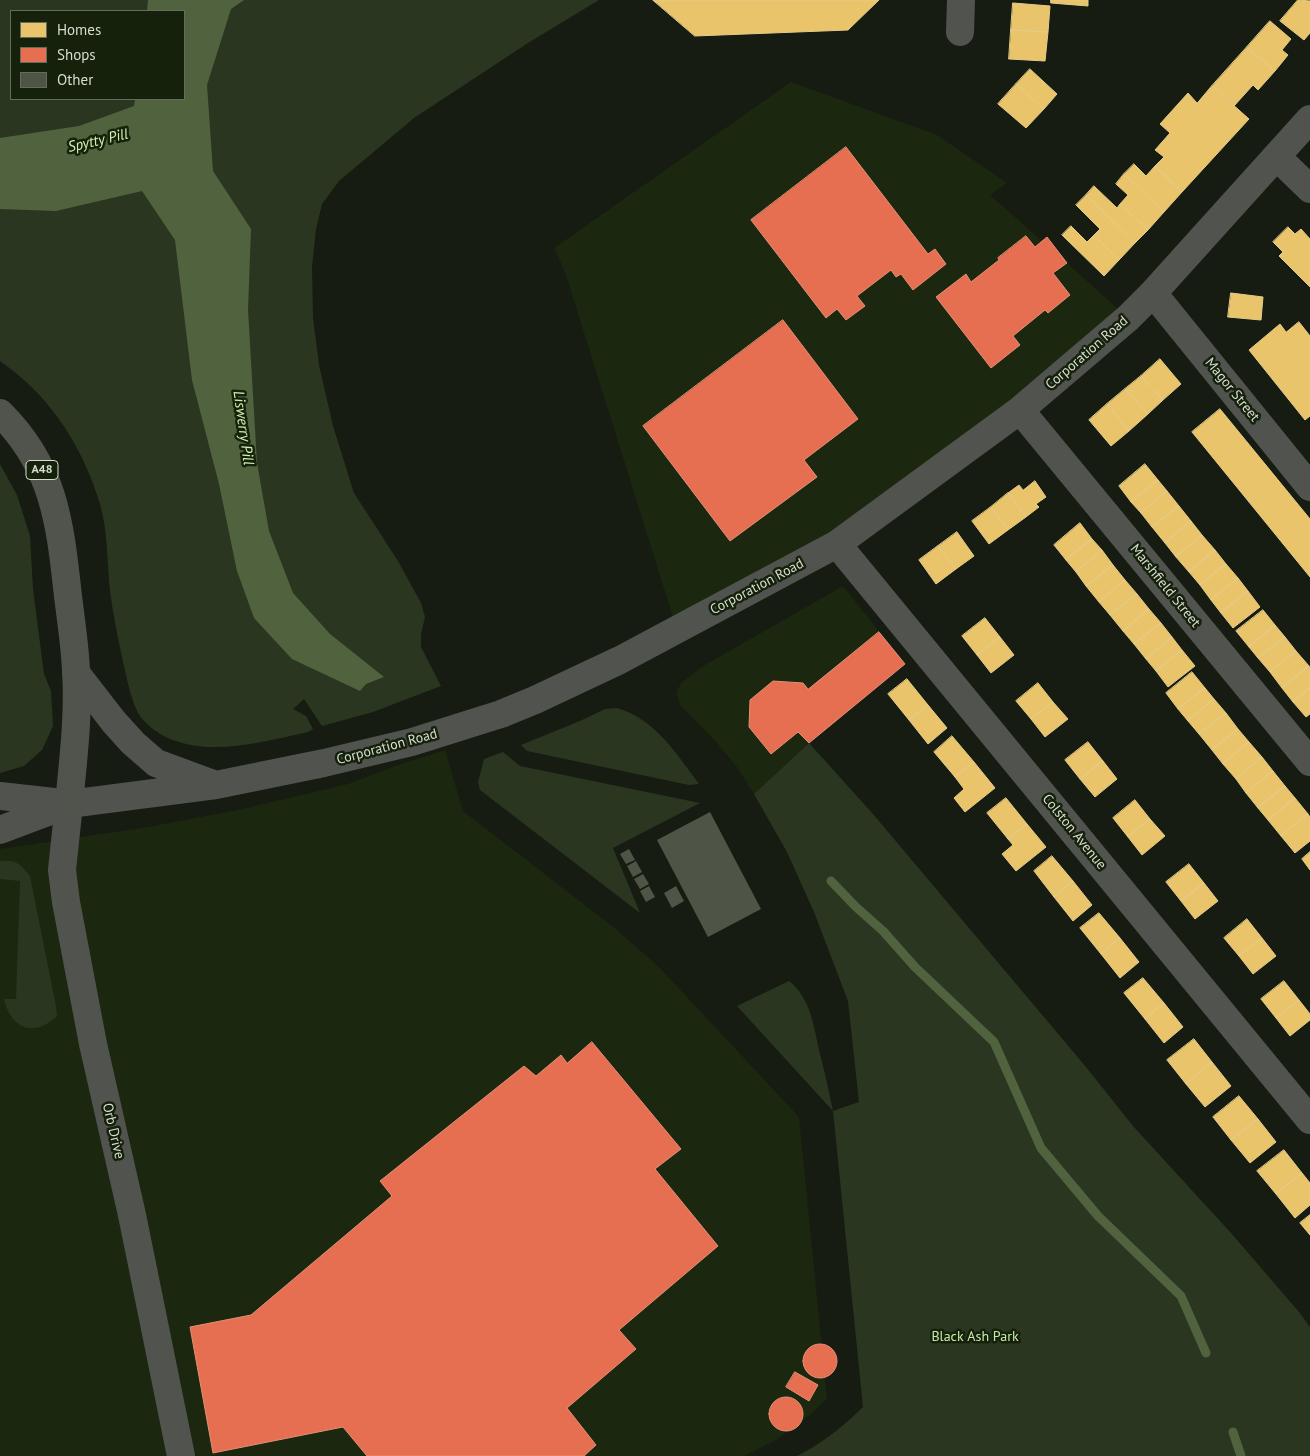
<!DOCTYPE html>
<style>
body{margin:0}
#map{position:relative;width:1310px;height:1456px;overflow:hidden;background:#161c11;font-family:"PT Sans",sans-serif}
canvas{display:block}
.legend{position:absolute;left:10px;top:10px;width:175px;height:90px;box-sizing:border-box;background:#16210c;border:1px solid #636d5b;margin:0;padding:6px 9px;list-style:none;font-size:15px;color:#d7ded1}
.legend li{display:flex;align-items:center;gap:10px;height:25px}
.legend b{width:25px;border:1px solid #636d5b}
</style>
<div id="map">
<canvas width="1310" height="1456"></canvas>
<ul class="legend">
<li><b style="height:14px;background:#e9c46a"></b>Homes</li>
<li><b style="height:14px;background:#e76f51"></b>Shops</li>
<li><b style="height:14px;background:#4e5547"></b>Other</li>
</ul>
</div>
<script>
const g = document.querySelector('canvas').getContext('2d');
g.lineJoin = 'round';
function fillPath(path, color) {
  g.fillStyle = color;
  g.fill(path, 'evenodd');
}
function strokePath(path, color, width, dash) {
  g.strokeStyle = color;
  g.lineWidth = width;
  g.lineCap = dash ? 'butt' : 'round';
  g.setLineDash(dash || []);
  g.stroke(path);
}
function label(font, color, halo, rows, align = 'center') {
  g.font = font + ' "PT Sans",sans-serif';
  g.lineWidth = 5;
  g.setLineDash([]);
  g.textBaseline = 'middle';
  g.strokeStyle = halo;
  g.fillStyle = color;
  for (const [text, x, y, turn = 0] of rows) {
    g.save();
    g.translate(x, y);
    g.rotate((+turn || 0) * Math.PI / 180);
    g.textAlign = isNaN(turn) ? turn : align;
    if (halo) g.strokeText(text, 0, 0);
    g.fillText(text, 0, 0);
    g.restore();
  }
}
const built = new Path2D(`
 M 791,82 L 937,135 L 1007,183 L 990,195 L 1067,263 L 1128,318 L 975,443 L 677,630 L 565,272 L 554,248 Z
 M 843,586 L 905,664 L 809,743 L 754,794 L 737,767 L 715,741 L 681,706 L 676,693 L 681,683 L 703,666 Z
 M 445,750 L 463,811 L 616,929 L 659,967 L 799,1117 L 827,1399 L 812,1413 L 776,1440 L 744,1456 L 0,1456 L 0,849 L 148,827 L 238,810 L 348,784 L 398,765 Z`);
const green = new Path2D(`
 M 0,0 L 599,0 L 528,43 L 414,118 L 339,181 L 322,204 L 316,229 L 312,267 L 313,318 L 319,365 L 333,426 L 354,493 L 398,561 L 421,603 L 425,617 L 421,634 L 421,647 L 441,686 L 373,712 L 322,726 L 304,699 L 293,709 L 306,716 L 313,729 L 308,732 C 265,741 216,756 173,740 C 161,736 144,724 138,713 C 130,697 127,678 123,662 C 118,638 113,614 110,591 C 107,563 108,531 100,504 C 85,454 58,408 18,375 C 12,370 6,365 0,361 ZM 11,11 L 184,11 L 184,99 L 11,99 Z
 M 0,464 L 17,495 L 30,536 L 33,589 L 44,674 L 51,691 L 53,726 L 42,750 L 24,766 L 0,773 Z
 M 617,708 C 654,718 677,754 699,784 L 689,785 L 527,751 L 521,745 L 580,721 L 605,709 Z
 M 809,743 L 873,814 L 1086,1067 L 1133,1126 L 1231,1233 L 1299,1312 L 1310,1327 L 1310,1456 L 797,1456 C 821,1444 844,1426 863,1407 L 833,1111 L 737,1006 L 789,981 C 811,998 814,1028 820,1054 C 825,1073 829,1092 833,1111 L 859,1102 L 848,1001 L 814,912 L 787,852 L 754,794 Z
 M 503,752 L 520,766 L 700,803 L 613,848 L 640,913 L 480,790 L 478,782 L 484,759 Z
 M 0,861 C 17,860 19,863 30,876 L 56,1006 L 57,1016 C 34,1038 11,1029 4,999 L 16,999 L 20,881 L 0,879 Z`);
const water = new Path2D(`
 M 148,0 L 244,0 L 231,9 L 207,85 L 213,171 L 251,229 L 248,310 L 257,463 L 269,531 L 293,593 L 330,634 L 384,677 L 366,684 L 360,691 L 292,659 L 254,618 L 237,571 L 219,484 L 192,380 L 175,240 L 142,191 L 56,211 L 0,209 L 0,138 L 79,126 L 134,106 L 135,99 L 184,99 L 184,11 L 147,11 Z`);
const homes = new Path2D(`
 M 653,0 L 879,0 L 848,30 L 695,36 Z
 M 1051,0 L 1088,0 L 1088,6 L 1051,3 Z
 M 1298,0 L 1310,1 L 1310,33 L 1304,40 L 1280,21 Z
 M 1013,3 L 1050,6 L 1048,32 L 1011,30 Z
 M 1270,21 L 1291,39 L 1282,50 L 1288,55 L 1275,71 L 1247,47 Z
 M 1011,30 L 1048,32 L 1045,61 L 1009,59 Z
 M 1247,47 L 1275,71 L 1258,90 L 1253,85 L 1234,106 L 1212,86 Z
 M 1030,69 L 1057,94 L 1044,109 L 1016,84 Z
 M 1016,84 L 1044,109 L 1026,128 L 998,104 Z
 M 1212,86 L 1249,119 L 1182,192 L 1155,166 L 1164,157 L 1155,150 L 1170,133 L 1160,124 L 1188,93 L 1197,103 Z
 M 1134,164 L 1146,176 L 1155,166 L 1182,192 L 1164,212 L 1124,174 Z
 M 1124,174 L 1164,212 L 1148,230 L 1120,204 L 1128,195 L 1116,184 Z
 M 1094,186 L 1117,208 L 1120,204 L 1148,230 L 1135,243 L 1086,195 Z
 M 1086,195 L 1135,243 L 1119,260 L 1094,235 L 1100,229 L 1076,205 Z
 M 1071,226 L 1087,242 L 1094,235 L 1119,260 L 1104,276 L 1062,235 Z
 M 1288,227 L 1295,234 L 1301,229 L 1310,239 L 1310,287 L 1279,256 L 1283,252 L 1273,242 Z
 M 1231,293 L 1263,297 L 1261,320 L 1228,317 Z
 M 1299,322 L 1310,336 L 1310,416 L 1305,420 L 1249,350 L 1280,324 L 1286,332 Z
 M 1160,359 L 1181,384 L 1163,400 L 1141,376 Z
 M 1141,376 L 1163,400 L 1148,414 L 1125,389 Z
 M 1125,389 L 1148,414 L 1129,431 L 1107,404 Z
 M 1107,404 L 1129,431 L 1111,446 L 1089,420 Z
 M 1220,409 L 1310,519 L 1310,577 L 1192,432 Z
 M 1145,464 L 1158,480 L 1131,502 L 1119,486 Z
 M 1158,480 L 1167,491 L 1141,513 L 1131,502 Z
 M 1035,481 L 1046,497 L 1036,504 L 1039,507 L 1026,517 L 1008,493 L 1019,485 L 1023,490 Z
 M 1167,491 L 1179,506 L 1152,527 L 1141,513 Z
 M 1008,493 L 1026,517 L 1008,530 L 991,507 Z
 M 1179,506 L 1191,521 L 1165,543 L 1152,527 Z
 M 991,507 L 1008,530 L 989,544 L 972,521 Z
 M 1191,521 L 1202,535 L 1176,557 L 1165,543 Z
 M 1080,523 L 1092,539 L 1066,560 L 1054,545 Z
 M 957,532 L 974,556 L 956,569 L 938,546 Z
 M 1202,535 L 1215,550 L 1189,572 L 1176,557 Z
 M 1092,539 L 1102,550 L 1076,572 L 1066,560 Z
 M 938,546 L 956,569 L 936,584 L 919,560 Z
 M 1102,550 L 1113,565 L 1086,586 L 1076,572 Z
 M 1215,550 L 1226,564 L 1200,585 L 1189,572 Z
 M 1226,564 L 1238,578 L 1211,600 L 1200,585 Z
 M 1113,565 L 1125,580 L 1099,602 L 1086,586 Z
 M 1238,578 L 1248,591 L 1221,613 L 1211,600 Z
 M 1125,580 L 1137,594 L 1110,615 L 1099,602 Z
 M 1248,591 L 1260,607 L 1233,628 L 1221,613 Z
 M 1137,594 L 1149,609 L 1123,631 L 1110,615 Z
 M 1149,609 L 1161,623 L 1134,644 L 1123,631 Z
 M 1263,610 L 1275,625 L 1249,647 L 1236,631 Z
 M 985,618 L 1000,637 L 977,655 L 962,636 Z
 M 1161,623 L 1172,637 L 1146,659 L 1134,644 Z
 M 1275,625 L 1285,637 L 1258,658 L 1249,647 Z
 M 1000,637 L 1014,655 L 991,673 L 977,655 Z
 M 1172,637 L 1182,650 L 1156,671 L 1146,659 Z
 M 1285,637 L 1296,651 L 1270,672 L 1258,658 Z
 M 1182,650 L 1195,666 L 1168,687 L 1156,671 Z
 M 1296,651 L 1309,666 L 1282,688 L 1270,672 Z
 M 1309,666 L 1310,668 L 1310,688 L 1293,702 L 1282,688 Z
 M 1192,672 L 1205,688 L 1178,709 L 1166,693 Z
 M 907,679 L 928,705 L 909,720 L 888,694 Z
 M 1038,683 L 1053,702 L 1031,719 L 1016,701 Z
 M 1205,688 L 1214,699 L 1188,721 L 1178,709 Z
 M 1310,688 L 1310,714 L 1306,717 L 1293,702 Z
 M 1214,699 L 1226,713 L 1199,734 L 1188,721 Z
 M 1053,702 L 1068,719 L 1045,737 L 1031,719 Z
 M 928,705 L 947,728 L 928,744 L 909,720 Z
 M 1226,713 L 1238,729 L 1212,750 L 1199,734 Z
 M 1238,729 L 1249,742 L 1223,764 L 1212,750 Z
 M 952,736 L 974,762 L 955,777 L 934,752 Z
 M 1088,742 L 1103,761 L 1080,779 L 1065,760 Z
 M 1249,742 L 1262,757 L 1236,779 L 1223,764 Z
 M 1262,757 L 1273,771 L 1246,793 L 1236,779 Z
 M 1103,761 L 1117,779 L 1095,797 L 1080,779 Z
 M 974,762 L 995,788 L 965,812 L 954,798 L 964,789 L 955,777 Z
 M 1273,771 L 1285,786 L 1258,808 L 1246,793 Z
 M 1285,786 L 1295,798 L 1268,820 L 1258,808 Z
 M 1006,798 L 1027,824 L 1008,839 L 987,813 Z
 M 1295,798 L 1308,814 L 1281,836 L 1268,820 Z
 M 1135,800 L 1150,819 L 1128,837 L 1113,818 Z
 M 1308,814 L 1310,817 L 1310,841 L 1295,853 L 1281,836 Z
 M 1150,819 L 1165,836 L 1142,855 L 1128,837 Z
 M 1027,824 L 1046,847 L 1016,871 L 1002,854 L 1013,845 L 1008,839 Z
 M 1310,852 L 1310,870 L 1302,859 Z
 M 1052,856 L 1073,881 L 1054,897 L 1034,871 Z
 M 1189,864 L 1204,883 L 1181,901 L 1166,882 Z
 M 1073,881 L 1092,905 L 1073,921 L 1054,897 Z
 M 1204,883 L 1218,901 L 1195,919 L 1181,901 Z
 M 1099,913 L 1120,938 L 1101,954 L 1080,928 Z
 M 1247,919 L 1262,938 L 1239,956 L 1224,938 Z
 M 1120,938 L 1139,962 L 1120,978 L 1101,954 Z
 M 1262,938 L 1276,956 L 1253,974 L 1239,956 Z
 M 1143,978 L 1164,1003 L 1145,1019 L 1124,993 Z
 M 1284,981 L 1299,1000 L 1276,1018 L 1261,999 Z
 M 1299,1000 L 1310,1014 L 1310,1020 L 1290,1036 L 1276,1018 Z
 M 1164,1003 L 1183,1027 L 1164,1043 L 1145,1019 Z
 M 1194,1039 L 1212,1062 L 1186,1084 L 1167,1060 Z
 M 1212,1062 L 1231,1086 L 1205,1107 L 1186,1084 Z
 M 1239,1096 L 1258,1119 L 1231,1140 L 1213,1117 Z
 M 1258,1119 L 1276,1142 L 1250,1163 L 1231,1140 Z
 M 1284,1150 L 1302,1173 L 1276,1194 L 1257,1171 Z
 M 1302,1173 L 1310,1183 L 1310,1205 L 1295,1218 L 1276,1194 Z
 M 1310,1215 L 1310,1235 L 1300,1223 Z`);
const shops = new Path2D(`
 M 846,147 L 928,254 L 935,249 L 946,264 L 913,290 L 901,274 L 896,277 L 891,270 L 857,296 L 865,306 L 846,320 L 837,309 L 826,318 L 751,220 Z
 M 1026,236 L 1035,247 L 1047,237 L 1067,263 L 1053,273 L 1070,295 L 1048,313 L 1045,310 L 1013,336 L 1020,345 L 991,368 L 936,297 L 966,274 L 971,282 L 999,260 L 998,258 Z
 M 783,320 L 858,419 L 804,460 L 817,477 L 730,541 L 643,426 Z
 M 879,632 L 905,664 L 809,743 L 798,732 L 771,754 L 749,727 L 750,700 L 773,681 L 803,683 L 808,689 Z
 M 592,1042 L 681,1149 L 655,1169 L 718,1246 L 619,1330 L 636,1349 L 567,1408 L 596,1445 L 584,1456 L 367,1456 L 343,1427 L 213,1453 L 190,1327 L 251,1315 L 392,1196 L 380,1181 L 524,1066 L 536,1076 L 561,1055 L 567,1063 Z
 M803 1361a17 17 0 1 1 34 0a17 17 0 1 1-34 0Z
 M 795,1372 L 818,1385 L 809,1401 L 786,1387 Z
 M769 1414a17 17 0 1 1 34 0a17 17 0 1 1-34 0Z`);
const stream = new Path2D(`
 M 831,881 L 856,907 L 883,931 L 915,967 L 994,1042 L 1041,1148 L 1098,1216 L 1181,1296 L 1206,1353
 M 1233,1432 L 1241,1456`);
const building = new Path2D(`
 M 710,812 L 761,909 L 708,937 L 657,840 Z
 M 629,849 L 635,860 L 626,864 L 620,854 Z
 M 636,861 L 642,872 L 633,877 L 627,866 Z
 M 643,874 L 649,884 L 640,889 L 634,879 Z
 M 649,886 L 655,897 L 646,902 L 640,891 Z
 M 676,886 L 684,901 L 672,908 L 664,893 Z`);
const minor = new Path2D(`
 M 960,32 L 961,0
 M 1277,157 L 1310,189
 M 1153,293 L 1310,487
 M 1020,410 L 1310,762
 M 837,544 L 1310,1120
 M 76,673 L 114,722 L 133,743 L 156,763 L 213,784
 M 0,796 L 63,803
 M 69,804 L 62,870 L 66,902 L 93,1044 L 132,1215 L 181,1456
 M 0,830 L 69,804 L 216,785 L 324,763 L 412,742 L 501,714 L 535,700 L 620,660 L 837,544 L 1020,410 L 1128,318 L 1153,293 L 1310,119`);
const major = new Path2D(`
 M 0,413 C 55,467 60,524 68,596 C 71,621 75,646 76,671 C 79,714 73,761 69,804`);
const shields = [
 [42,470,32]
];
const shieldNames = [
 ["A48",42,470]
];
const streetNames = [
 ["Corporation Road",1087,353,-41],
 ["Magor Street",1232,390,51],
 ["Marshfield Street",1165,586,51],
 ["Corporation Road",757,587,-28],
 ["Corporation Road",387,747,-15],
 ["Colston Avenue",1074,832,51],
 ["Orb Drive",113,1131,77]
];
const parkNames = [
 ["Black Ash Park",975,1337]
];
const waterNames = [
 ["Spytty Pill",98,141,-13],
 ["Liswerry Pill",243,428,82]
];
fillPath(built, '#1b270e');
fillPath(green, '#2b3621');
fillPath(water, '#50633e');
fillPath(homes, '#e9c46a');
strokePath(homes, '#e4cc89', 1);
fillPath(shops, '#e76f51');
strokePath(shops, '#e29077', 1);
strokePath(stream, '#50633e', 9);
fillPath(building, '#4e5547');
strokePath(minor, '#51534f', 28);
strokePath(major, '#51544c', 28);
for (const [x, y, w] of shields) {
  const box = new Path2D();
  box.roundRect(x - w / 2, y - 9.5, w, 19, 4);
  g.fillStyle = '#16210c';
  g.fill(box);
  strokePath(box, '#d7ded1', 1);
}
label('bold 12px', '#d7ded1', null, shieldNames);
label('14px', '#d7ded1', '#16210c', streetNames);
label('14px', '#c8eaa9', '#16210c', parkNames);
label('italic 15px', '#cff1b0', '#16210c', waterNames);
</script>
